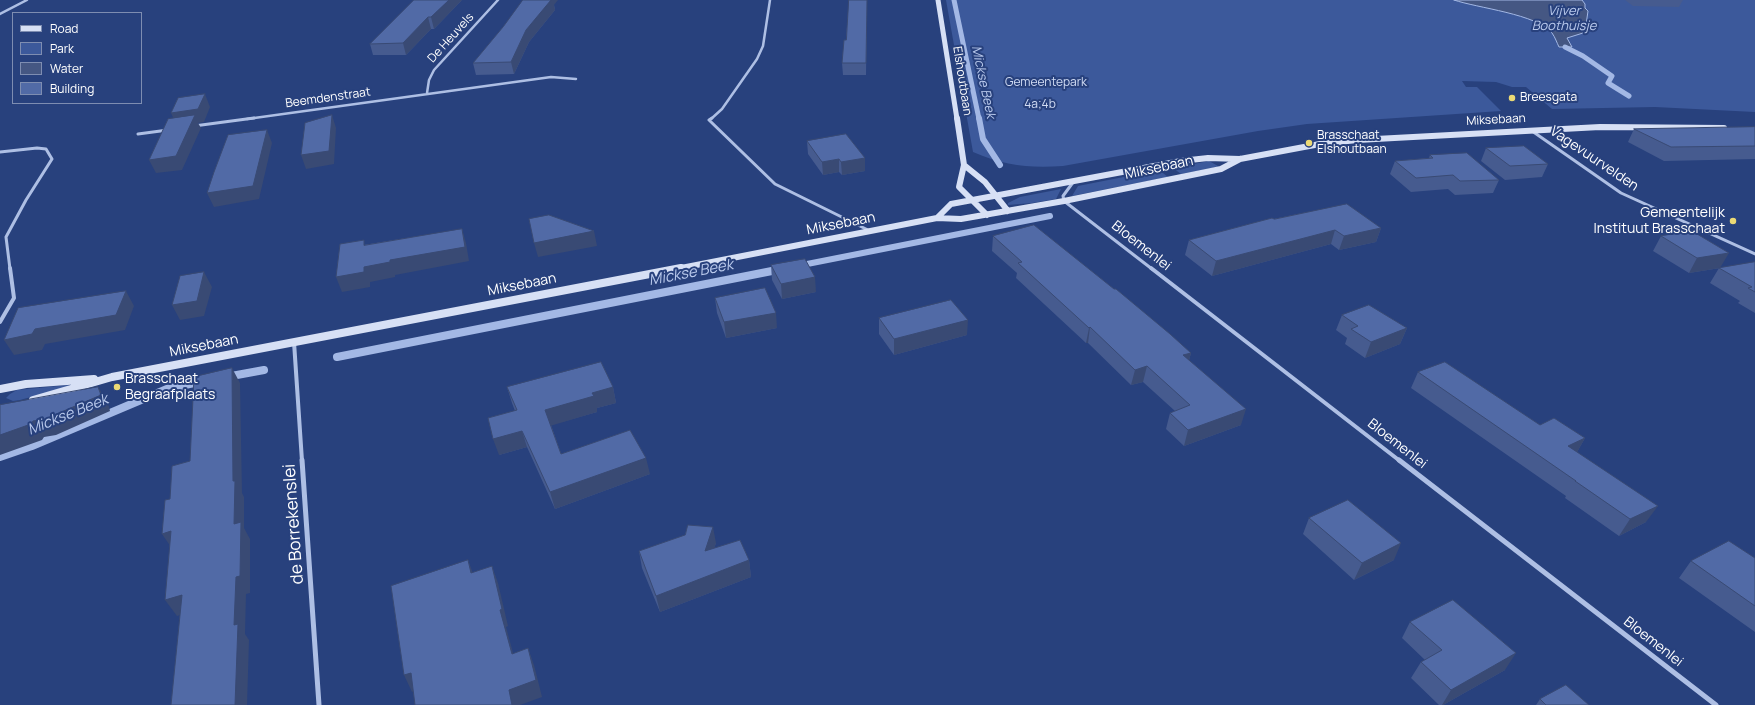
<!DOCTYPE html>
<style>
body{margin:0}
#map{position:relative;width:1755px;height:705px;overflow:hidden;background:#28417d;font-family:Manrope,sans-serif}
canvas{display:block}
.legend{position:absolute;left:12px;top:12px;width:130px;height:92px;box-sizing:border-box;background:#28417d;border:1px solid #7e8db1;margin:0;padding:5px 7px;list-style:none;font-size:12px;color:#fff}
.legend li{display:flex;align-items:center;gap:8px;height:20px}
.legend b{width:20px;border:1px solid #7e8db1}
</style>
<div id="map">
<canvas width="1755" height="705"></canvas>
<ul class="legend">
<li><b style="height:5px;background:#d7e0f5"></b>Road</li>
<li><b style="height:11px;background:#3c599b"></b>Park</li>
<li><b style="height:11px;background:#455783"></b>Water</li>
<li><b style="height:11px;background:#516aa6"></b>Building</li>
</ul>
</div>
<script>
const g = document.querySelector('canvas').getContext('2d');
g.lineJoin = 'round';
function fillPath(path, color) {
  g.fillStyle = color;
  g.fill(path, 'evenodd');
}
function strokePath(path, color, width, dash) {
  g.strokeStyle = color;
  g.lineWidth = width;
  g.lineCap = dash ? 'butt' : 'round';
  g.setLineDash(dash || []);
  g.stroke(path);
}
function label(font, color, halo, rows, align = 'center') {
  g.font = font + ' Manrope,sans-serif';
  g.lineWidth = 4;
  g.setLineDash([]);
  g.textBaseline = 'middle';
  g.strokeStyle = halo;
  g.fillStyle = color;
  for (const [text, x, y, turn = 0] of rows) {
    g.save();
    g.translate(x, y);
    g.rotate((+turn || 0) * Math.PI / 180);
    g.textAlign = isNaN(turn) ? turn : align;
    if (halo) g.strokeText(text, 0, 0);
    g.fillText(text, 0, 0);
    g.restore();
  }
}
const green = new Path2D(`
 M 946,0 L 1755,0 L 1755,112 L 1655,107 L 1552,109 L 1526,87 L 1512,87 L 1496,82 L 1462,81 L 1466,87 L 1477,87 L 1501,111 L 1307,124 L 1258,131 L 1063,166 C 1029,168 1005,166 973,152 Z
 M 1209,161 L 1218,166 L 1217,167 L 1181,174 L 1173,168 Z
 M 1159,170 L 1168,177 L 1072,196 L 1078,186 Z
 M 1061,189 L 1056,199 L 1032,203 L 1008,205 L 1008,203 L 1020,197 Z
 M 69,385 L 67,387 L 20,400 L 13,401 L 6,398 L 10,394 L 17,390 Z`);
const water = new Path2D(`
 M 1454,0 L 1582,0 L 1585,4 L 1585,8 L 1588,11 L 1586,25 L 1583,33 L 1567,38 L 1572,47 L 1559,47 C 1557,43 1555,37 1552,33 C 1537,14 1477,8 1454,0 Z`);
const streamFar2 = new Path2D(`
 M 954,0 L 979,119
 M 1565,47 L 1583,56 L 1612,76 L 1608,83 L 1629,96`);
const streamFar1 = new Path2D(`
 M 979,118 L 983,139 L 1000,165
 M 797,266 L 1050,216`);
const stream = new Path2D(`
 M 337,357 L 782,269
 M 226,377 L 264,370
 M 0,457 L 32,446 L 167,389 L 203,381`);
const streetFar3 = new Path2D(`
 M 0,14 L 27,0
 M 427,93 L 429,80 L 434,70 L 498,0
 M 247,119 L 551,77 L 576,79
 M 711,119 L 722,109 L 757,59 L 763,46 L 770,0`);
const streetFar2 = new Path2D(`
 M 712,118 L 709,120 L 775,184 L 870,231
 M 194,126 L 254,118
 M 1532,131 L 1621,193 L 1755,254
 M 138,134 L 168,130
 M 0,152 L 37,148 L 46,149 L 52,159 L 26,200 L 6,237 L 10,269
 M 1074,181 L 1063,196 L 1064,201 L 1152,269`);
const streetFar1 = new Path2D(`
 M 1151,268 L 1400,461
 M 0,322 L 14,298 L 10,268
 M 294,342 L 302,461`);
const street = new Path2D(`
 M 302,460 L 319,705
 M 1399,460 L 1716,705`);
const secondaryFar2 = new Path2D(`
 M 938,0 L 957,119`);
const secondaryFar1 = new Path2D(`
 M 957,118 L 964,165 L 959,187 L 987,215
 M 964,165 L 985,182 L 1008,211
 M 937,218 L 951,204 L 1181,161 L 1208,158 L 1240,159 L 1320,144 L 1357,140 L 1600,127 L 1724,128
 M 676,269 L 937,218 L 961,219 L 1064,201 L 1221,169 L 1240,159`);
const secondary = new Path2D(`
 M 0,389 L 26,384 L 94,379
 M 33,400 L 112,377 L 681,268`);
const wall = new Path2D(`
 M 462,0 L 434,29 L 431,29 L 406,55 L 373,55 L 370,44 Z
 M 867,0 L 866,75 L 843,75 L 842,63 L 846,40 Z
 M 1625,0 L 1683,0 L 1679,7 L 1633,6 Z
 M 554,5 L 555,10 L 529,42 L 514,74 L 476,75 L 473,63 Z
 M 1755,127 L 1755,159 L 1664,161 L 1628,142 L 1634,129 Z
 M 807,141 L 865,158 L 865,171 L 842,175 L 839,172 L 823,175 L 808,154 Z
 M 1486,148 L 1548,164 L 1542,177 L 1505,180 L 1481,161 Z
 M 1430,155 L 1499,180 L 1493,193 L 1455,195 L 1448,189 L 1411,192 L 1390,174 L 1395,161 L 1429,158 Z
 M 1274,219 L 1381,228 L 1376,242 L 1339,250 L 1331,244 L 1212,276 L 1185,255 L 1189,240 Z
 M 993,236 L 1191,353 L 1189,360 L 1241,425 L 1184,446 L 1166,429 L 1170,413 L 1175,411 L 1143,382 L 1131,385 L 1088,343 L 1086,343 L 1016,278 L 1017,273 L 992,251 Z
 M 1661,236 L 1720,268 L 1689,273 L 1653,251 Z
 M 1755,262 L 1755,313 L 1738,303 L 1740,301 L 1710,283 L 1719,268 Z
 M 771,265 L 816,292 L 782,299 L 772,280 Z
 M 715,298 L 777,328 L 726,338 L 717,313 Z
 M 1342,315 L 1407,328 L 1400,344 L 1365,358 L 1345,344 L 1347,338 L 1336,330 Z
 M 879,318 L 967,335 L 894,355 L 879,334 Z
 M 1418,372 L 1540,425 L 1585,438 L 1577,452 L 1646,522 L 1619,536 L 1565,498 L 1566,496 L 1411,388 Z
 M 507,387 L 613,387 L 616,403 L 597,408 L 597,412 L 551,425 L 561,454 L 650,474 L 555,509 L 527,447 L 499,455 L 515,411 L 512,403 Z
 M 1309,518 L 1394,560 L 1354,580 L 1303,534 Z
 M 716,543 L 714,548 L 749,560 L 751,577 L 660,612 L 642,568 L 639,551 Z
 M 1755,558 L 1755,632 L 1679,578 L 1691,561 Z
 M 1410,622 L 1505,670 L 1443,705 L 1439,705 L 1411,678 L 1421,662 L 1425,660 L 1402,638 Z
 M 1540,699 L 1589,705 L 1536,705 Z`);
const shadedWall = new Path2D(`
 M 449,0 L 462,0 L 434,29 L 431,17 Z
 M 549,0 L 558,0 L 554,5 L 555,10 L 529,42 L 514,74 L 511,62 L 526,30 Z
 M 428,17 L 431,29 L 406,55 L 403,43 Z
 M 205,94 L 210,107 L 204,122 L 198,123 L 201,128 L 182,170 L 156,173 L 149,160 L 177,126 L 171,113 Z
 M 332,115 L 336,128 L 334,164 L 306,169 L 301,155 Z
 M 267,130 L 272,143 L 259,199 L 214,207 L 207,193 Z
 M 865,158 L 865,171 L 842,175 L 841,162 Z
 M 839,159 L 839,172 L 823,175 L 822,162 Z
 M 1381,228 L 1376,242 L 1339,250 L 1344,236 Z
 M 462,229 L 466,243 L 469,261 L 395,275 L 395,277 L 370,282 L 370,287 L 342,292 L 336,277 L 364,267 L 390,260 Z
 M 1335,230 L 1331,244 L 1212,276 L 1216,261 Z
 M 594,231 L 597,246 L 538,257 L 534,243 Z
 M 1729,253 L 1720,268 L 1689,273 L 1697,258 Z
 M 204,272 L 212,287 L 204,316 L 180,320 L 172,305 Z
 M 815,277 L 816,292 L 782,299 L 781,284 Z
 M 126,291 L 134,306 L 125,330 L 45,344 L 42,350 L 14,355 L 4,340 L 35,329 Z
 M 776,313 L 777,328 L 726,338 L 724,322 Z
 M 968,320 L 967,335 L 894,355 L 894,339 Z
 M 1090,327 L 1088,343 L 1086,343 L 1089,328 Z
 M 1407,328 L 1400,344 L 1365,358 L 1371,342 Z
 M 1191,353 L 1187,368 L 1183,355 Z
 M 1147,366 L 1143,382 L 1131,385 L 1135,370 Z
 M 232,368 L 240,383 L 242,493 L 244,497 L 244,528 L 250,539 L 250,593 L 246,594 L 245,634 L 249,640 L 247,705 L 235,705 L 234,625 L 234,524 L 233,481 Z
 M 98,387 L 108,403 L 110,411 L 56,435 L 44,437 L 42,440 L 0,455 L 0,435 L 33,421 Z
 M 613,387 L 616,403 L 597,408 L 597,412 L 550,426 L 545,410 L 592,393 Z
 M 1246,409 L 1241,425 L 1184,446 L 1188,430 Z
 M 522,431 L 527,447 L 499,455 L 493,439 Z
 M 1585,438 L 1576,454 L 1568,446 Z
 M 646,458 L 650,474 L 555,509 L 550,492 Z
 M 1658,506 L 1646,522 L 1619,536 L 1630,519 Z
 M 713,527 L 716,543 L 708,568 L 705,551 Z
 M 171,531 L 173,550 L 162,534 Z
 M 1401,543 L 1394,560 L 1354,580 L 1362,563 Z
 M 468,560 L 474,576 L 471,573 Z
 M 749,560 L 751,577 L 660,612 L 656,596 Z
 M 492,566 L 498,583 L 508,626 L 506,627 L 518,671 L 512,654 L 500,610 Z
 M 182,595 L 193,611 L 177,616 L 165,600 Z
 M 528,648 L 534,665 L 542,697 L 520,705 L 512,705 L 509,690 Z
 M 1516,653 L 1505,670 L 1443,705 L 1442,705 L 1451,690 Z
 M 411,673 L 419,689 L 412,692 L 404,675 Z`);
const building = new Path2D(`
 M 414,0 L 449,0 L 431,17 L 428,17 L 403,43 L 370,44 Z
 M 523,0 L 551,0 L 526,30 L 511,62 L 473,63 L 503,27 Z
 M 849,0 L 867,0 L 866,63 L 842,63 L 844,40 L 846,40 Z
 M 205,94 L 198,109 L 171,113 L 178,98 Z
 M 195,115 L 176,156 L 149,160 L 168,119 Z
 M 332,115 L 329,151 L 301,155 L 305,123 Z
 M 1755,127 L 1755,146 L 1671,147 L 1634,129 Z
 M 267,130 L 253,186 L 207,193 L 214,172 L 228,135 Z
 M 846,134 L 865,158 L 841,162 L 839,159 L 822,162 L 807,141 Z
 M 1524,146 L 1548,164 L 1510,166 L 1486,148 Z
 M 1467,153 L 1499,180 L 1460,181 L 1453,175 L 1416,178 L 1395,161 L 1433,158 L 1430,155 Z
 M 1347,204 L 1381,228 L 1344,236 L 1335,230 L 1216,261 L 1189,240 L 1272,218 L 1274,219 Z
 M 549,215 L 594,231 L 534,243 L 529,219 Z
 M 1034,225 L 1114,289 L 1116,289 L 1170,334 L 1191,353 L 1183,355 L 1246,409 L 1188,430 L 1170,413 L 1190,405 L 1147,366 L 1135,370 L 1090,327 L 1089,328 L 1018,263 L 1022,262 L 993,236 Z
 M 462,229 L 465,247 L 390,260 L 390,262 L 364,267 L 364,272 L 336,277 L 340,244 L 364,240 L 364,245 Z
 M 1692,231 L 1729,253 L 1697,258 L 1661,236 Z
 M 805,259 L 815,277 L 781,284 L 771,265 Z
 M 1755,262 L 1755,292 L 1748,288 L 1752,287 L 1719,268 Z
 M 204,272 L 197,301 L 172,305 L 180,276 Z
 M 765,288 L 776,313 L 724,322 L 715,298 Z
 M 126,291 L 116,315 L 35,329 L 32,334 L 4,340 L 18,308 Z
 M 951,300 L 968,320 L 894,339 L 879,318 Z
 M 1369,305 L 1407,328 L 1371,342 L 1351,329 L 1358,326 L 1342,315 Z
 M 601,362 L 613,387 L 592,393 L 594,396 L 545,410 L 561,454 L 630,430 L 646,458 L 550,492 L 522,431 L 493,439 L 488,418 L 517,410 L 507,387 Z
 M 1445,362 L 1540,425 L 1554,418 L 1585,438 L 1568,446 L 1658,506 L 1630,519 L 1575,481 L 1576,481 L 1418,372 Z
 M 232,368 L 233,481 L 235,481 L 234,524 L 241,522 L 240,576 L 236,577 L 234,625 L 238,624 L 235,705 L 171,705 L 182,595 L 165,600 L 171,531 L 162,534 L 165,500 L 170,499 L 172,466 L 190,461 L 194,377 Z
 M 98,387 L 101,395 L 45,419 L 33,421 L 31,424 L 0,435 L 0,405 Z
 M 1348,500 L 1401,543 L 1362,563 L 1309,518 Z
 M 688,525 L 713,527 L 705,551 L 740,540 L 749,560 L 656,596 L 639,551 L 685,535 Z
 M 1729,541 L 1755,558 L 1755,606 L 1691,561 Z
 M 468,560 L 471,573 L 492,566 L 502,609 L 500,610 L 512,654 L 528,648 L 536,680 L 509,690 L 512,705 L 415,705 L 411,673 L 404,675 L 391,586 Z
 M 1453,600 L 1516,653 L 1451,690 L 1421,662 L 1442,650 L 1410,622 Z
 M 1566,685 L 1589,705 L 1546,705 L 1540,699 Z`);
const markers = [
 [1512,98,4,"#ecda75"],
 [1309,143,4,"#ecda75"],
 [1733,221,4,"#ecda75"],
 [117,387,4,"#ecda75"]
];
const farStreetnames = [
 ["De Heuvels",451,38,-48],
 ["Elshoutbaan",962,81,81],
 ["Beemdenstraat",328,98,-8],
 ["Miksebaan",1496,120,-3]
];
const farParknames = [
 ["Gemeentepark",1046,83],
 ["4a;4b",1040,105]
];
const farPoinames = [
 ["Breesgata",1520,98],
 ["Brasschaat",1317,136],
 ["Elshoutbaan",1317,150]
];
const farWaternames = [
 ["Vijver",1564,11],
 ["Boothuisje",1564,26],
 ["Mickse Beek",983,82,78]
];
const streetNames = [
 ["Vagevuurvelden",1594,159,34],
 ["Miksebaan",1159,168,-12],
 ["Miksebaan",841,224,-11],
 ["Bloemenlei",1141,246,38],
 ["Miksebaan",522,285,-11],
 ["Miksebaan",204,346,-11],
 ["Bloemenlei",1397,444,38],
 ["Bloemenlei",1653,642,38]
];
const poiNames = [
 ["Gemeentelijk",1725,213],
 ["Instituut Brasschaat",1725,229],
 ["Brasschaat",125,379,"left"],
 ["Begraafplaats",125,395,"left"]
];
const waterNames = [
 ["Mickse Beek",691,273,-11],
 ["Mickse Beek",68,415,-22]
];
const nearStreetnames = [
 ["de Borrekenslei",294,524,-94]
];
fillPath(green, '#3c599b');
fillPath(water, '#455783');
strokePath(water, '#a3b8e5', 1);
strokePath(streamFar2, '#a3b8e5', 5);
strokePath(streamFar1, '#a3b8e5', 6);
strokePath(stream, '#a3b8e5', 8);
strokePath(streetFar3, '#aebfe4', 2.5);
strokePath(streetFar2, '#aebfe4', 3);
strokePath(streetFar1, '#aebfe4', 4);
strokePath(street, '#aebfe4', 5);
strokePath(secondaryFar2, '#d7e0f5', 5);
strokePath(secondaryFar1, '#d7e0f5', 6);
strokePath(secondary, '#d7e0f5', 8);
fillPath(wall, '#465b8f');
fillPath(shadedWall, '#394a74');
fillPath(building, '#516aa6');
strokePath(building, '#394a74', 1);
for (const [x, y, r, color] of markers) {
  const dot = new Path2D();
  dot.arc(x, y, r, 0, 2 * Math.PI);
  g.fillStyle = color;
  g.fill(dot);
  strokePath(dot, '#28417d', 1.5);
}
label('12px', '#fff', '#28417d', farStreetnames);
label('12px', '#d1dcf4', '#28417d', farParknames);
label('12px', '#fff', '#28417d', farPoinames, 'left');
label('italic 13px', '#b9c9ec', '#28417d', farWaternames);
label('14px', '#fff', '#28417d', streetNames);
label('14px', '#fff', '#28417d', poiNames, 'right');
label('italic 15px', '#b9c9ec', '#28417d', waterNames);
label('17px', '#fff', '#28417d', nearStreetnames);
</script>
